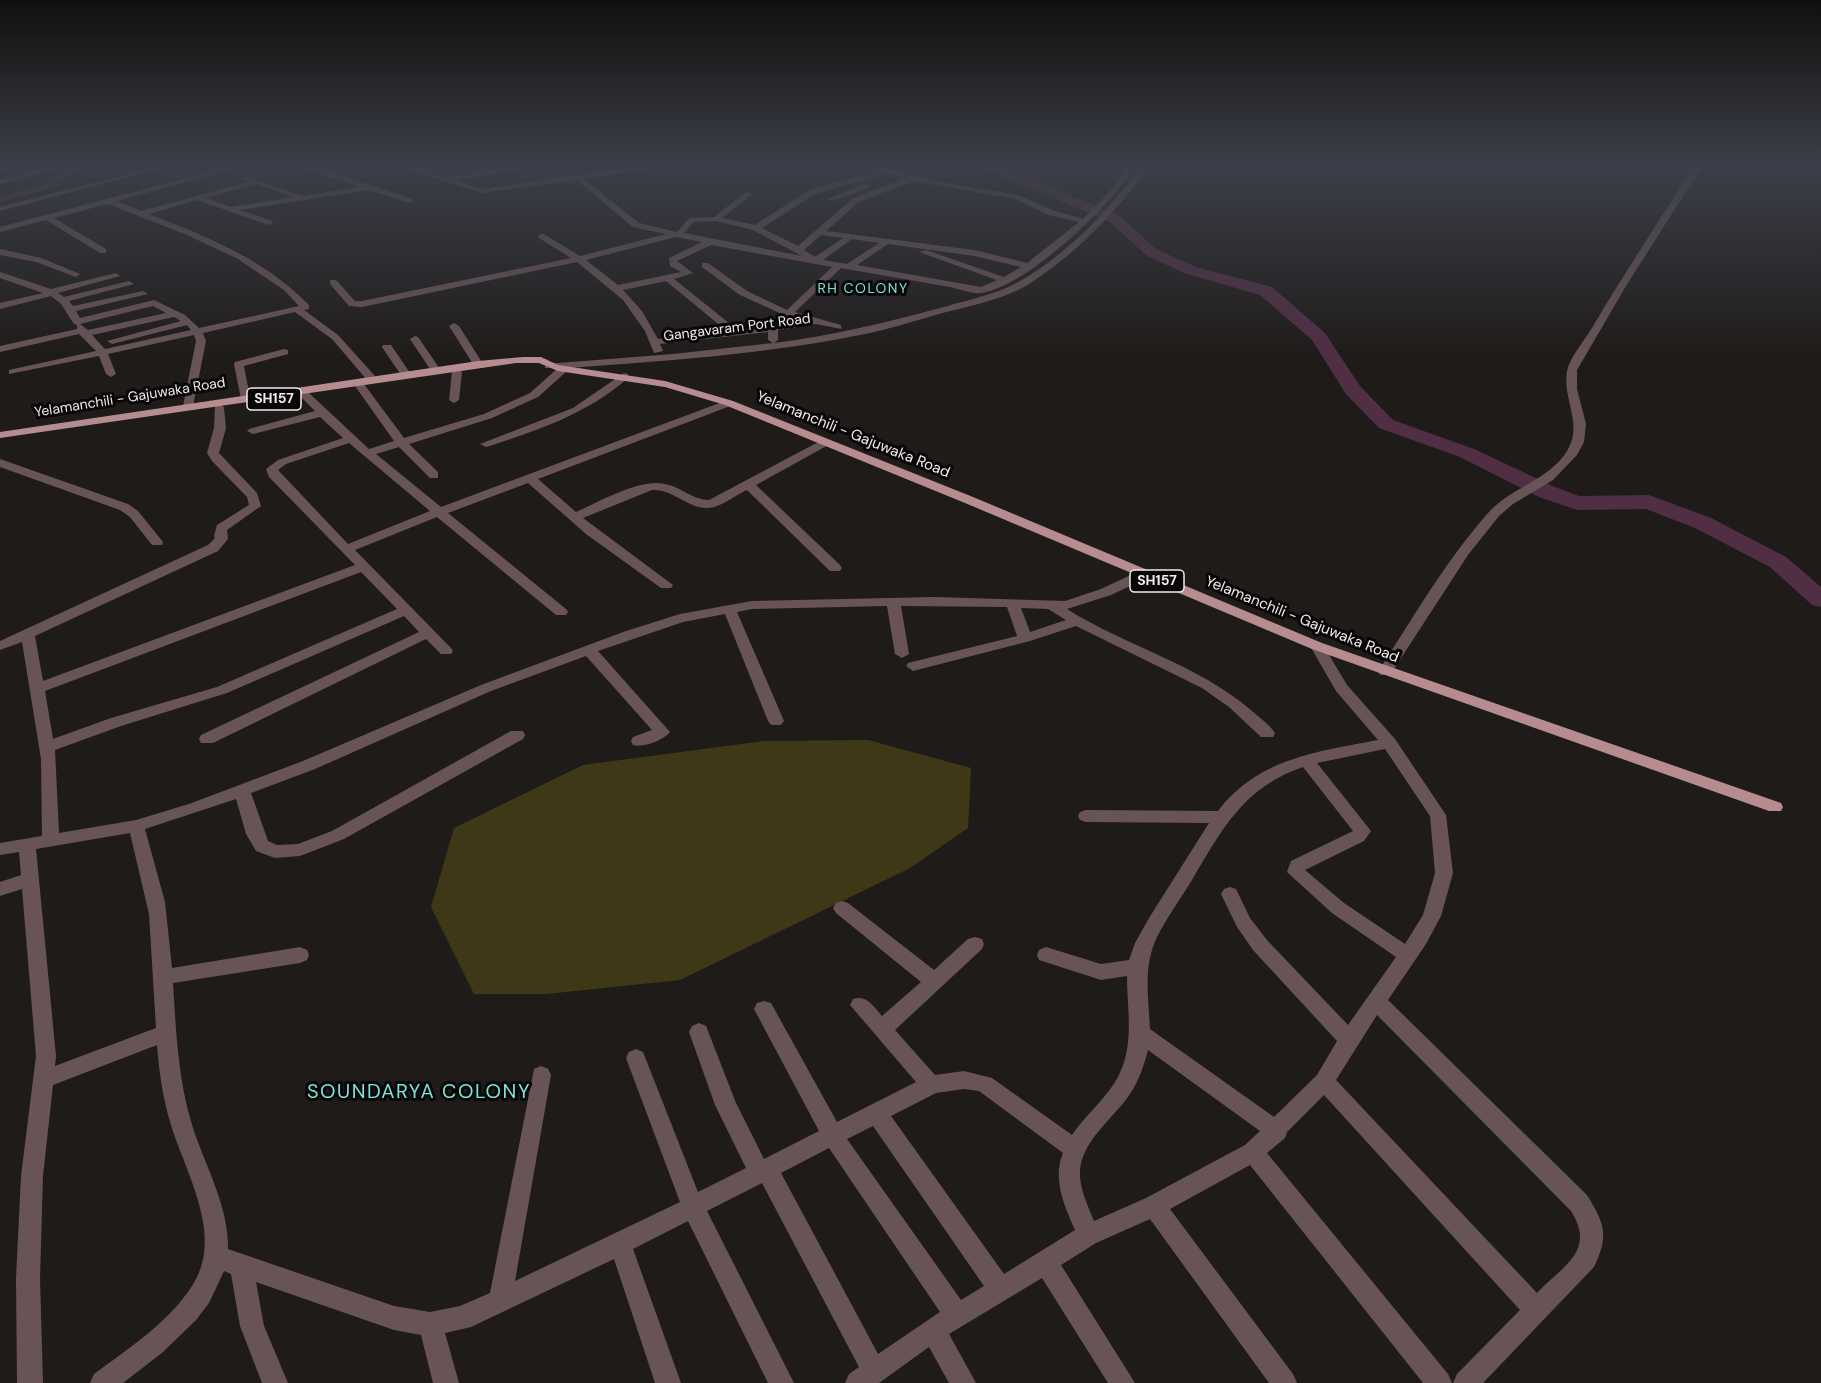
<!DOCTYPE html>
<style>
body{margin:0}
canvas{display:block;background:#1f1b19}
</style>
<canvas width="1821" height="1383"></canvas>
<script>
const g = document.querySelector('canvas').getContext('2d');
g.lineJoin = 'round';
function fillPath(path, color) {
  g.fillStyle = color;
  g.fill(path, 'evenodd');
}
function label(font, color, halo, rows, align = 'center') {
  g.font = font + ' "DM Sans",sans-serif';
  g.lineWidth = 6;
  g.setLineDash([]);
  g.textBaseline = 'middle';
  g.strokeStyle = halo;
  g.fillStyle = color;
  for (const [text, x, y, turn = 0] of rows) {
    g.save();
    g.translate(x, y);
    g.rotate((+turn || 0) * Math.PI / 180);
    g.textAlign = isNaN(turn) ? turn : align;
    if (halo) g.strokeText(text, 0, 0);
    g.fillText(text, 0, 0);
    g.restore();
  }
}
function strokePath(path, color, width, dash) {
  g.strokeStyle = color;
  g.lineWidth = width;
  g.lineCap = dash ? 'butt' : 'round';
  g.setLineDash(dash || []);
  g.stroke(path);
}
const green = new Path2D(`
 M 868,740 L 971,768 L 968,828 L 910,868 L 680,980 L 546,994 L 474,994 L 431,907 L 454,828 L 583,765 L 764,741 Z`);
const canal = new Path2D(`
 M 78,163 L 91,163 L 45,190 L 0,202 L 0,196 L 39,187 Z`);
const river = new Path2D(`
 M 970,163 L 989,163 L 1010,170 L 1120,216 L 1156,249 L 1196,267 L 1272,287 L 1325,333 L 1360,386 L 1393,420 L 1474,449 L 1555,487 L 1579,496 L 1649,495 L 1711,518 L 1786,557 L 1821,587 L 1821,607 L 1812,605 L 1770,567 L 1695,528 L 1646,509 L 1577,510 L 1539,497 L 1460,457 L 1379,428 L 1346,394 L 1312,340 L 1260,295 L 1184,273 L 1146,255 L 1110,222 Z`);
const minor = new Path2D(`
 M 14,163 L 27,163 L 0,171 L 0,167 Z
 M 67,163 L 81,163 L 0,184 L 0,180 Z
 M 169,163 L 182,163 L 0,211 L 0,207 Z
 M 243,163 L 256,163 L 117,201 L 141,211 L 248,182 L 244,179 L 248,177 L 302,196 L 359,187 L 290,163 L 302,163 L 412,199 L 413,201 L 409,203 L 369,190 L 240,210 L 272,221 L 273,223 L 269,225 L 197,200 L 149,214 C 208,237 264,259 309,305 L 309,309 L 304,310 L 338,335 L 375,376 L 375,380 L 367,380 L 332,339 L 295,312 L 203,333 L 206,341 L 193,406 L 188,409 L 183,406 L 196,341 L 194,335 L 108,354 L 116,374 L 111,377 L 106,374 L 99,356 L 9,374 L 9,370 L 96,351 L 79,334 L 0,352 L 0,346 L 77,329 L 77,325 L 74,324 L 61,304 L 51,296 L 0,309 L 0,303 L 43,293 L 0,278 L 0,272 L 51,289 L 116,273 L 120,276 L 58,293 L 64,297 L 129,281 L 134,284 L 69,301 L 73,306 L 143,291 L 148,294 L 76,311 L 80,318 L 154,300 L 185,315 L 199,328 L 299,306 L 284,290 L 238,259 L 185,234 L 108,204 L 54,218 L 106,249 L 106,253 L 100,253 L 46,220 L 0,232 L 0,227 ZM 256,184 L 293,197 L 231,207 L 206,198 ZM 153,306 L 166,313 L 88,330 L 80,324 ZM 174,317 L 181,321 L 107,341 L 112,344 L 187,325 L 191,330 L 105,349 L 92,335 Z
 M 389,163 C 398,163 407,167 414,167 C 427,166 441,163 455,163 L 421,170 L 446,177 L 542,163 L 562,163 L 455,180 L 482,189 L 661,163 L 682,163 L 584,179 L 639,223 L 677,232 L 689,218 L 714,217 L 746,192 L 753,194 L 722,218 L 755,225 L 809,190 L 880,171 L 856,163 L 869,163 L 929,180 L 1018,195 L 1055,211 L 1083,219 L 1112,189 L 1129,163 L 1137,163 C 1115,203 1025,288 981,293 C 973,294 959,289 950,287 C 914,281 877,274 841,268 L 795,312 L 841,325 L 841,329 L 816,324 L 778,330 L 778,340 L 774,343 C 832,336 887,322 944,307 C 970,299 999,294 1022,280 C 1068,253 1113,207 1143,163 L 1151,163 C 1119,210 1077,253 1029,284 C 1003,300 968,306 939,314 C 914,321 890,329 865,334 C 767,354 667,361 567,368 L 567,371 L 538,397 L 492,418 L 409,444 L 438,472 L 438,478 L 430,478 L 399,447 L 376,454 L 441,507 L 725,401 L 733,401 L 733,405 L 538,479 L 576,512 C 599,502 640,478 665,484 C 681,487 693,500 709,500 L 822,440 L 830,440 L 830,444 L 756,485 L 840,565 L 842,568 L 840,571 L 830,571 L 747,490 C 736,495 725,504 714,507 C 691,513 674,488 652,490 L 583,518 L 673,585 L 671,588 L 661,588 L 586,534 L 528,483 L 448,513 L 566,609 L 568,612 L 566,615 L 556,615 L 437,517 L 355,550 L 451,648 L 453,651 L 451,654 L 441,654 L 426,639 L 213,743 L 201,743 L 199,739 L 201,735 L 419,632 L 404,616 L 227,693 L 121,726 L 55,750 L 59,833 L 136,820 L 189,804 L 303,761 L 481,685 L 626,631 L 680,614 L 752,601 L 935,597 L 1065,601 L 1101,589 L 1137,572 L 1147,572 L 1149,575 L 1147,578 L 1111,595 L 1067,609 C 1127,647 1198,664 1252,711 C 1260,718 1269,724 1275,733 L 1273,737 L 1261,737 L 1229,707 L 1202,688 L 1076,626 L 1030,641 L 913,671 L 906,666 L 908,663 L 1017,636 L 1007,607 L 901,606 L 909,654 L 902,658 L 895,654 L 887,606 L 752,609 L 737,612 L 784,721 L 781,725 L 771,725 L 768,721 L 725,614 L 683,622 L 598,651 L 670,732 C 664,740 643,748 633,745 L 631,741 L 633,737 L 652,730 L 586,656 L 491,691 L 315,769 L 251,793 L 268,841 L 277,845 L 298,844 L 332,831 L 511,731 L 523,731 L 525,735 L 523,739 L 344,839 L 300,856 L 275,858 L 256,851 L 246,834 L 236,799 L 145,829 L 165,902 L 172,968 L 300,947 L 307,950 L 309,955 L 307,960 L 300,963 L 173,983 C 176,1031 178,1079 192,1125 C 205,1166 229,1206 228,1249 L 394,1306 L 430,1312 L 460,1306 L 490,1293 L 534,1069 L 541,1066 L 548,1069 L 551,1075 L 515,1281 L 680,1202 L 626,1058 L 629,1052 L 636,1049 L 643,1052 L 698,1192 L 746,1168 L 715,1105 L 689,1032 L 692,1026 L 699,1023 L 706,1026 L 736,1103 L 764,1159 L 819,1131 L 754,1009 L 757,1003 L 764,1001 L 771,1003 L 837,1122 L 916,1082 L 850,1005 L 853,999 C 867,994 874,1007 882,1016 L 921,982 L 836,913 L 833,908 L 836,903 L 842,901 L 848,903 L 934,970 L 968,939 L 975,937 L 982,939 L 984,944 L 982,949 L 895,1030 L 935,1075 L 964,1071 L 992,1078 L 1072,1135 C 1085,1115 1107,1098 1118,1077 C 1135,1044 1127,1011 1127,976 L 1101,980 L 1039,960 L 1037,955 L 1039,950 L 1046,947 L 1101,964 L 1129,960 L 1135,943 L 1149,918 L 1209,823 L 1086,822 L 1080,820 L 1078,816 L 1080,812 L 1086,810 L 1218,811 C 1259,758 1316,752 1378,740 L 1336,691 L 1310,646 L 1317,642 L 1322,643 L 1347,685 L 1395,739 L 1446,815 L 1453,873 L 1441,916 L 1426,944 L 1388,1000 L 1587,1195 C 1605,1224 1609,1236 1594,1267 L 1483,1383 L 1453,1383 L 1457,1374 L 1520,1310 L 1324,1095 L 1287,1132 L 1285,1138 L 1267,1153 L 1448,1374 L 1452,1383 L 1423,1383 L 1250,1165 L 1170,1209 L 1293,1374 L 1297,1383 L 1269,1383 L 1150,1219 L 1096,1243 L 1061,1265 L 1135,1383 L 1108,1383 L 1042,1278 L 949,1334 L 976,1383 L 949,1383 L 929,1347 L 879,1383 L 845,1383 L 849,1374 L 859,1367 L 762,1183 L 707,1211 L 794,1383 L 768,1383 L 688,1221 L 633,1249 L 681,1383 L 655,1383 L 614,1259 L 471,1327 L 445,1333 L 459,1383 L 433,1383 L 421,1335 L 394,1330 L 256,1282 L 264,1326 L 288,1383 L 262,1383 L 240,1326 L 231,1274 L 224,1271 L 209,1303 L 196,1320 L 163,1352 L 123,1383 L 90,1383 L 94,1374 C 129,1348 168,1323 192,1286 C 225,1237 186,1174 171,1125 C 163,1099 159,1072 157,1045 L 53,1085 L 43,1176 L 40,1279 L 43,1383 L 17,1383 L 16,1279 L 21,1176 L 36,1056 L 22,889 L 0,896 L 0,882 L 21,875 L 19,852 L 0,855 L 0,843 L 42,836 L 41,759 L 22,642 L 0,650 L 0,641 L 208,545 L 215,538 L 214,536 L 217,525 L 249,505 L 247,497 L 212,461 L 207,453 L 214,428 L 215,406 L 223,406 L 224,408 L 226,428 L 219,453 L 257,493 L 261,506 L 227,530 L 228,539 L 218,551 L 35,636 L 43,681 L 355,565 L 269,477 L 266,469 L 278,460 L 343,438 L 320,417 L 253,434 L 247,431 L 249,429 L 315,411 L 301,397 L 301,393 L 309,393 L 369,449 L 394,441 L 355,386 L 356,384 L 364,384 L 404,438 L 484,414 L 530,393 L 558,368 L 545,368 L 545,364 L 673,354 L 773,343 L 768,340 L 768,332 L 660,344 L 663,351 L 654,353 L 645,331 L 623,300 L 577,262 L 362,307 L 349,306 L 330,284 L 330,280 L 336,280 L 355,301 L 362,301 L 571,258 L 539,238 L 538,236 L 542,233 L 580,256 L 666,234 L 633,227 L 577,180 L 482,193 ZM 888,173 L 906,178 L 853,198 L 798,246 L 762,228 L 815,194 ZM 914,181 L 1016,199 L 1049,215 L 1079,222 L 1027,263 L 974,250 L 826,231 L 859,202 ZM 716,221 L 753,230 L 802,256 L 684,233 L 694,222 ZM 821,235 L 843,238 L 815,257 L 804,250 ZM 676,237 L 702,242 L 669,258 L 670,266 L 681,272 L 618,285 L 586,260 ZM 852,239 L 879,243 L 847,264 L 823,260 ZM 888,244 L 974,256 L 1021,267 L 1004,277 L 926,250 L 919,252 L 997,280 L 981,287 L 857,265 ZM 711,245 L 832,267 L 787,310 L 747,291 L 708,263 L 702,263 L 702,267 L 740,295 L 782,314 L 771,326 L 739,331 L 674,279 L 693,273 L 677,261 ZM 666,281 L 728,332 L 658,339 L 642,311 L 623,290 ZM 790,317 L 803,320 L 783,324 ZM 349,443 L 430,511 L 348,544 L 278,470 L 286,464 ZM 361,572 L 397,609 L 217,687 L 111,718 L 53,739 L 45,691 ZM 1021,608 L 1048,609 L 1066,620 L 1030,632 ZM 1385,749 L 1430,816 L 1435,873 L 1423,915 L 1405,944 L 1344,903 L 1305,870 L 1364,841 L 1371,831 L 1317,763 ZM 1303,767 L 1353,831 L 1291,861 L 1287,872 L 1332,913 L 1396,957 L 1348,1025 L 1267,940 L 1250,918 L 1236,889 L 1230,887 L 1224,889 L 1221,894 L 1237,927 L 1253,950 L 1337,1041 L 1317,1075 L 1274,1117 L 1150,1029 C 1149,995 1142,967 1158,935 C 1168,916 1181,898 1192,880 C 1222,829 1244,787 1303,767 ZM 130,833 L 149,914 L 156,1028 L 55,1066 L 56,1056 L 36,849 ZM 1377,1015 L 1571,1211 C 1596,1251 1564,1265 1537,1293 L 1336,1080 ZM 1148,1050 L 1260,1131 L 1245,1145 L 1146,1198 L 1094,1221 C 1088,1206 1079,1188 1080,1171 C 1082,1140 1114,1118 1130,1094 C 1139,1081 1144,1065 1148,1050 ZM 964,1089 L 979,1091 L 1063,1153 C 1052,1179 1065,1207 1075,1230 L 1004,1274 L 891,1116 L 936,1093 ZM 873,1126 L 984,1286 L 961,1300 L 847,1139 ZM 829,1148 L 940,1312 L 878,1354 L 781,1173 Z
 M 1696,163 L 1704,163 L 1626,286 L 1577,370 L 1577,389 L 1586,424 L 1584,442 L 1577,455 L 1553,480 L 1513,504 L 1499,516 L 1468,555 L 1390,675 L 1380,675 L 1378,672 C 1413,618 1446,560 1489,512 C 1512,487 1549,480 1567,451 C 1584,425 1562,399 1567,371 C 1570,357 1584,341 1592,328 C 1625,272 1661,218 1696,163 Z
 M 865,184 L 872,186 L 834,201 L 827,199 Z
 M 0,249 L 41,258 L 80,274 L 76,277 L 36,262 L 0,255 Z
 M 454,323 L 459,326 L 483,364 L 482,366 L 473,364 L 449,326 Z
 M 415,336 L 418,337 L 440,369 L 439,371 L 430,369 L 410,339 Z
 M 383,345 L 391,345 L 410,373 L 409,375 L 401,375 L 382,347 Z
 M 284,349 L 288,350 L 288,354 L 244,366 L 250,397 L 249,399 L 241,399 L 234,364 L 235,362 Z
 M 457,369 L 462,372 L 459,400 L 454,403 L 449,400 L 452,372 Z
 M 624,373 L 628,374 L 628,378 C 587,414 540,429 490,446 L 486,447 L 480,444 L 573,408 Z
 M 0,459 L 128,504 L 138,511 L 163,542 L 162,545 L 152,545 L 130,517 L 120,510 L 0,467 Z`);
const major = new Path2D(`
 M 523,357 L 541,357 L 558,365 L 665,381 L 733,401 L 973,497 L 1322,643 L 1781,803 L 1783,807 L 1781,811 L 1769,811 L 1312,649 L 965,503 L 725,405 L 665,387 L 558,371 L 539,363 L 516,363 L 0,438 L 0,432 L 478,361 Z`);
const farNeighbourhoodnames = [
 ["RH COLONY",863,289]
];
const farStreetnames = [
 ["Gangavaram Port Road",737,328,-7],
 ["Yelamanchili - Gajuwaka Road",130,398,-9]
];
const shields = [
 [274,399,54],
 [1157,581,54]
];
const shieldNames = [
 ["SH157",274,399],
 ["SH157",1157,581]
];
const streetNames = [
 ["Yelamanchili - Gajuwaka Road",853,435,22],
 ["Yelamanchili - Gajuwaka Road",1302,620,22]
];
const nearNeighbourhoodnames = [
 ["SOUNDARYA COLONY",419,1093]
];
fillPath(green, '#3f3817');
fillPath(canal, '#502e43');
fillPath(river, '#502e43');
fillPath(minor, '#685456');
fillPath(major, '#b68c90');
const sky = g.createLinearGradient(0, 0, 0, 357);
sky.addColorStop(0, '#110f0e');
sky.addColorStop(0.46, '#3c3f49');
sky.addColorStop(1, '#3c3f4900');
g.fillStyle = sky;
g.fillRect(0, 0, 1821, 357);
g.letterSpacing = '1.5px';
label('14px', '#7ce5d8', '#080606', farNeighbourhoodnames);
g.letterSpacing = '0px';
label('14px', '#efebea', '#080606', farStreetnames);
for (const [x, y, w] of shields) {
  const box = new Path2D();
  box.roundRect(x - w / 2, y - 11, w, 22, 4.5);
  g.fillStyle = '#080606';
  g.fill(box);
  strokePath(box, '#efebea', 1.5);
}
label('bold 14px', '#efebea', null, shieldNames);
label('15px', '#efebea', '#080606', streetNames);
g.letterSpacing = '1.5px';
label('20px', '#7ce5d8', '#080606', nearNeighbourhoodnames);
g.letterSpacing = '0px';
</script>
